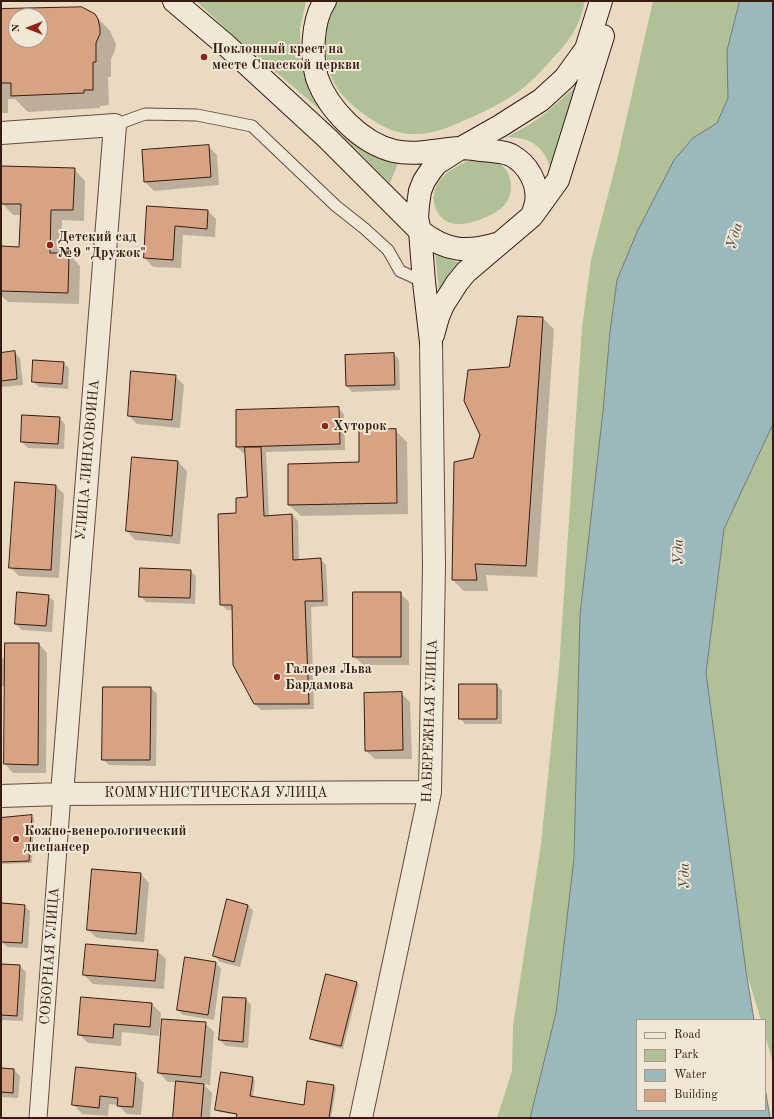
<!DOCTYPE html>
<meta charset="utf-8">
<style>
body{margin:0}
#map{position:relative;width:774px;height:1119px;overflow:hidden;background:#eadac2;font-family:"Old Standard TT",serif}
canvas{display:block}
.frame{position:absolute;inset:0;border:2px solid #371c10;pointer-events:none}
.legend{position:absolute;left:636px;top:1019px;width:130px;height:92px;box-sizing:border-box;background:#f1e7d7;border:1px solid #a79687;margin:0;padding:5px 7px;list-style:none;font-size:12px;color:#371c10}
.legend li{display:flex;align-items:center;gap:8px;height:20px}
.legend b{width:20px;border:1px solid #a79687}
.north{position:absolute;left:8px;top:8px;width:40px;height:40px;box-sizing:border-box;background:#f1e7d7;border:1px solid #a79687;border-radius:50%;rotate:270deg;font-size:11px;font-weight:700;line-height:16px;text-align:center;color:#371c10}
.north::after{content:'';display:block;margin:auto;width:14px;height:18px;background:#8f2418;clip-path:polygon(50% 0,100% 100%,50% 72%,0 100%)}
</style>
<div id="map">
<canvas width="774" height="1119"></canvas>
<div class="frame"></div>
<ul class="legend">
<li><b style="height:5px;background:#f1e7d7"></b>Road</li>
<li><b style="height:11px;background:#b0c198"></b>Park</li>
<li><b style="height:11px;background:#9bb8bc"></b>Water</li>
<li><b style="height:11px;background:#d8a383"></b>Building</li>
</ul>
<div class="north">N</div>
</div>
<script>
const g = document.querySelector('canvas').getContext('2d');
g.lineJoin = 'round';
function fillPath(path, color) {
  g.fillStyle = color;
  g.fill(path, 'evenodd');
}
function strokePath(path, color, width, dash) {
  g.strokeStyle = color;
  g.lineWidth = width;
  g.lineCap = dash ? 'butt' : 'round';
  g.setLineDash(dash || []);
  g.stroke(path);
}
function label(font, color, halo, rows, align = 'center') {
  g.font = font + ' "Old Standard TT",serif';
  g.lineWidth = 4;
  g.setLineDash([]);
  g.textBaseline = 'middle';
  g.strokeStyle = halo;
  g.fillStyle = color;
  for (const [text, x, y, turn = 0] of rows) {
    g.save();
    g.translate(x, y);
    g.rotate((+turn || 0) * Math.PI / 180);
    g.textAlign = isNaN(turn) ? turn : align;
    if (halo) g.strokeText(text, 0, 0);
    g.fillText(text, 0, 0);
    g.restore();
  }
}
const green = new Path2D(`
 M 196,1 L 306,1 L 300,29 L 301,65 L 325,114 L 235,37 Z
 M 335,1 L 585,1 C 583,8 582,15 579,21 C 573,36 562,49 551,60 C 544,68 537,76 530,82 C 513,98 491,108 470,118 C 452,126 433,135 412,134 C 397,134 383,127 371,119 C 360,112 349,103 341,93 C 324,73 321,36 330,12 C 331,8 333,4 335,1 Z
 M 653,1 L 740,1 L 727,51 L 729,98 L 717,123 L 693,138 L 617,280 L 610,332 L 603,411 L 580,615 L 574,858 L 556,1013 L 530,1118 L 497,1118 L 512,1071 L 513,1026 L 541,844 L 559,668 L 582,328 L 591,260 L 617,160 Z
 M 577,85 L 551,170 C 544,146 532,138 507,137 L 529,125 L 546,113 Z
 M 343,136 L 379,157 L 398,163 L 390,183 Z
 M 477,159 C 482,160 489,160 495,161 C 503,164 508,171 510,179 C 512,187 511,196 506,203 C 498,215 465,228 451,223 C 444,221 439,216 436,209 C 425,183 455,163 477,159 Z
 M 435,254 L 460,263 L 439,289 Z
 M 773,424 L 773,1063 L 765,1035 L 765,1020 L 761,1020 L 746,971 L 706,673 L 724,529 Z`);
const water = new Path2D(`
 M 740,1 L 773,1 L 773,424 L 724,529 L 706,673 L 746,971 L 754,1020 L 637,1020 L 637,1110 L 765,1110 L 765,1088 L 770,1118 L 530,1118 L 556,1013 L 574,858 L 580,615 L 603,411 L 610,332 L 617,280 L 637,232 L 674,160 L 693,138 L 717,123 L 728,98 L 727,51 Z`);
const shadow = new Path2D(`
 M 1,10 L 94,14 L 110,31 L 116,44 L 115,50 L 111,59 L 111,77 L 108,77 L 109,105 L 100,106 L 100,108 L 28,112 L 15,99 L 8,99 L 8,113 L 1,113 ZM 16,16 L 40,16 L 40,40 L 16,40 Z
 M 208,146 L 217,155 L 219,185 L 154,191 L 145,182 Z
 M 74,169 L 85,181 L 84,221 L 62,220 L 61,254 L 69,254 L 80,266 L 79,304 L 8,302 L 1,295 L 1,247 L 20,248 L 21,215 L 13,215 L 2,203 Z
 M 148,207 L 207,210 L 216,219 L 215,237 L 183,235 L 181,268 L 153,267 L 145,258 Z
 M 543,318 L 554,329 L 537,577 L 486,575 L 488,591 L 464,591 L 453,580 L 473,458 L 510,368 Z
 M 14,352 L 20,358 L 23,385 L 2,387 L 1,386 L 1,354 Z
 M 394,354 L 399,360 L 400,390 L 352,392 L 347,386 Z
 M 63,363 L 69,368 L 68,389 L 39,387 L 33,382 Z
 M 175,376 L 184,385 L 180,428 L 137,424 L 129,416 Z
 M 338,408 L 344,414 L 345,450 L 266,452 L 269,516 L 292,515 L 298,521 L 299,560 L 320,559 L 326,565 L 328,606 L 311,607 L 314,709 L 261,710 L 255,704 L 233,610 L 227,610 L 221,604 L 237,514 L 248,498 L 246,453 L 243,453 L 237,447 L 237,411 Z
 M 59,418 L 65,424 L 64,449 L 28,448 L 22,442 Z
 M 395,430 L 407,442 L 408,514 L 301,516 L 289,505 L 360,463 Z
 M 178,462 L 187,471 L 180,544 L 135,540 L 127,531 Z
 M 55,485 L 64,494 L 59,578 L 19,576 L 10,567 Z
 M 190,571 L 196,576 L 195,604 L 146,602 L 140,596 Z
 M 400,593 L 409,602 L 409,665 L 363,665 L 354,656 Z
 M 48,596 L 54,601 L 52,632 L 22,630 L 16,624 Z
 M 39,644 L 47,653 L 46,773 L 13,773 L 5,764 L 6,686 L 1,686 L 1,656 L 6,661 Z
 M 496,685 L 502,690 L 502,724 L 465,724 L 460,718 Z
 M 151,688 L 157,694 L 156,766 L 109,765 L 103,759 Z
 M 401,693 L 410,702 L 412,759 L 375,759 L 366,751 Z
 M 31,816 L 34,819 L 32,863 L 1,864 L 1,819 Z
 M 141,874 L 149,883 L 144,942 L 97,938 L 88,930 Z
 M 248,905 L 253,911 L 240,967 L 220,962 L 214,956 Z
 M 24,906 L 30,911 L 28,948 L 7,947 L 1,941 L 1,908 Z
 M 157,951 L 166,959 L 164,989 L 93,984 L 84,975 Z
 M 216,963 L 221,968 L 214,1020 L 183,1015 L 178,1010 Z
 M 1,965 L 20,966 L 26,972 L 23,1021 L 1,1020 Z
 M 356,982 L 359,985 L 343,1049 L 314,1041 L 311,1039 Z
 M 82,998 L 152,1004 L 161,1013 L 159,1036 L 122,1032 L 121,1046 L 88,1043 L 79,1034 Z
 M 246,999 L 251,1005 L 248,1048 L 226,1046 L 220,1040 Z
 M 205,1023 L 214,1032 L 210,1085 L 203,1084 L 212,1093 L 210,1118 L 174,1118 L 177,1082 L 168,1082 L 159,1073 Z
 M 1,1069 L 14,1070 L 20,1076 L 18,1098 L 1,1097 Z
 M 135,1074 L 144,1083 L 141,1115 L 127,1114 L 118,1105 L 109,1104 L 108,1116 L 82,1114 L 74,1105 Z
 M 253,1078 L 255,1081 L 253,1097 L 304,1106 L 333,1086 L 336,1088 L 331,1118 L 237,1118 L 238,1115 L 219,1112 L 216,1110 Z`);
const building = new Path2D(`
 M 82,7 L 95,14 L 98,19 L 100,28 L 100,34 L 96,43 L 96,62 L 93,62 L 93,90 L 84,90 L 84,93 L 11,96 L 11,83 L 1,83 L 1,9 ZM 16,16 L 40,16 L 40,40 L 16,40 Z
 M 209,145 L 211,177 L 144,182 L 142,150 Z
 M 2,166 L 75,168 L 73,210 L 51,210 L 50,253 L 69,253 L 68,293 L 1,291 L 1,246 L 19,247 L 21,204 L 1,204 Z
 M 147,206 L 208,210 L 207,229 L 175,226 L 173,260 L 144,258 Z
 M 518,316 L 543,317 L 526,566 L 475,564 L 477,580 L 452,580 L 454,462 L 473,458 L 480,435 L 464,401 L 468,370 L 509,367 Z
 M 15,351 L 17,379 L 1,381 L 1,353 Z
 M 394,353 L 395,385 L 346,386 L 345,355 Z
 M 33,360 L 64,362 L 62,384 L 32,382 Z
 M 131,371 L 176,375 L 172,420 L 128,416 Z
 M 339,407 L 340,444 L 236,447 L 236,410 Z
 M 22,415 L 60,417 L 58,444 L 21,442 Z
 M 396,429 L 397,503 L 288,505 L 288,464 L 359,462 L 359,430 Z
 M 245,447 L 261,447 L 264,516 L 292,514 L 293,560 L 321,558 L 323,601 L 305,601 L 309,704 L 254,704 L 233,665 L 232,605 L 220,605 L 218,514 L 236,513 L 236,498 L 247,497 Z
 M 132,457 L 178,461 L 172,536 L 126,531 Z
 M 15,482 L 56,485 L 51,570 L 9,568 Z
 M 140,568 L 191,570 L 190,598 L 139,597 Z
 M 17,592 L 49,595 L 46,626 L 15,624 Z
 M 353,592 L 401,592 L 401,657 L 353,657 Z
 M 5,643 L 39,643 L 38,765 L 4,764 Z
 M 459,684 L 497,684 L 497,719 L 459,719 Z
 M 103,687 L 151,687 L 150,760 L 102,760 Z
 M 402,692 L 403,750 L 365,751 L 364,693 Z
 M 32,815 L 29,861 L 1,862 L 1,818 Z
 M 92,869 L 141,873 L 136,934 L 87,930 Z
 M 227,899 L 248,905 L 234,962 L 213,956 Z
 M 2,903 L 25,905 L 22,943 L 1,942 L 1,907 Z
 M 86,944 L 158,950 L 155,981 L 83,975 Z
 M 185,957 L 216,962 L 208,1015 L 177,1010 Z
 M 1,964 L 20,965 L 17,1016 L 1,1015 Z
 M 326,974 L 357,982 L 341,1046 L 310,1039 Z
 M 81,997 L 152,1003 L 150,1027 L 114,1024 L 113,1038 L 78,1035 Z
 M 223,997 L 246,998 L 243,1042 L 219,1040 Z
 M 162,1019 L 206,1022 L 201,1077 L 158,1073 Z
 M 76,1067 L 136,1073 L 133,1107 L 117,1106 L 118,1098 L 100,1096 L 99,1108 L 72,1105 Z
 M 1,1068 L 14,1069 L 13,1093 L 1,1092 Z
 M 221,1072 L 253,1077 L 250,1096 L 304,1105 L 307,1081 L 334,1085 L 329,1118 L 236,1118 L 237,1114 L 215,1110 Z
 M 176,1081 L 204,1084 L 201,1118 L 173,1118 Z`);
const service = new Path2D(`
 M 115,125 L 145,114 L 197,115 L 252,126 L 336,206 L 365,229 L 388,250 L 400,271 L 424,282`);
const pedestrian = new Path2D(`
 M 38,1118 L 62,794`);
const minor = new Path2D(`
 M 1,133 L 115,125 L 62,794
 M 1,796 L 62,794 L 430,792
 M 361,1118 L 430,792 L 434,566 L 431,342`);
const secondary = new Path2D(`
 M 174,1 L 227,46 L 327,138 L 420,231 C 447,252 467,253 500,243
 M 325,1 C 312,20 311,56 317,78 C 328,109 361,143 394,151 C 416,156 438,149 460,148 C 467,148 474,149 481,150 C 491,151 502,151 511,155 C 528,164 539,184 536,203 C 535,207 534,211 532,215
 M 433,335 L 438,317 L 443,305 L 457,283 L 466,272 L 532,216 L 558,180 L 603,36
 M 431,342 L 424,282 L 420,231 L 417,218 L 418,205 L 420,191 L 424,181 L 430,172 L 436,164 L 461,148 L 500,126 L 541,100 L 565,78 L 586,49 L 601,1`);
const markers = [
 [204,57,4,"#8f2418"],
 [50,245,4,"#8f2418"],
 [325,426,4,"#8f2418"],
 [277,677,4,"#8f2418"],
 [16,839,4,"#8f2418"]
];
const poiNames = [
 ["Поклонный крест на",212,49],
 ["месте Спасской церкви",212,65],
 ["Детский сад",58,237],
 ["№9 \"Дружок\"",58,253],
 ["Хуторок",333,426],
 ["Галерея Льва",285,669],
 ["Бардамова",285,685],
 ["Кожно-венерологический",24,831],
 ["диспансер",24,847]
];
const streetNames = [
 ["УЛИЦА ЛИНХОВОИНА",88,460,-85],
 ["НАБЕРЕЖНАЯ УЛИЦА",430,721,-88],
 ["КОММУНИСТИЧЕСКАЯ УЛИЦА",216,793],
 ["СОБОРНАЯ УЛИЦА",50,956,-86]
];
const waterNames = [
 ["Уда",735,236,-75],
 ["Уда",679,552,-91],
 ["Уда",685,876,-91]
];
fillPath(green, '#b0c198');
fillPath(water, '#9bb8bc');
strokePath(water, '#737a77', 1);
fillPath(shadow, '#0003');
fillPath(building, '#d8a383');
strokePath(building, '#371c10', 1);
strokePath(service, '#644c3c', 13);
strokePath(pedestrian, '#644c3c', 19);
strokePath(minor, '#644c3c', 24);
strokePath(secondary, '#371c10', 24);
strokePath(service, '#f1e7d7', 11);
strokePath(pedestrian, '#f1e7d7', 17);
strokePath(minor, '#f1e7d7', 22);
strokePath(secondary, '#f1e7d7', 22);
for (const [x, y, r, color] of markers) {
  const dot = new Path2D();
  dot.arc(x, y, r, 0, 2 * Math.PI);
  g.fillStyle = color;
  g.fill(dot);
  strokePath(dot, '#f1e7d7', 1.5);
}
label('bold 14px', '#371c10', '#f1e7d7', poiNames, 'left');
label('14px', '#371c10', '#f1e7d7', streetNames);
label('italic 15px', '#554b44', '#f1e7d7', waterNames);
</script>
